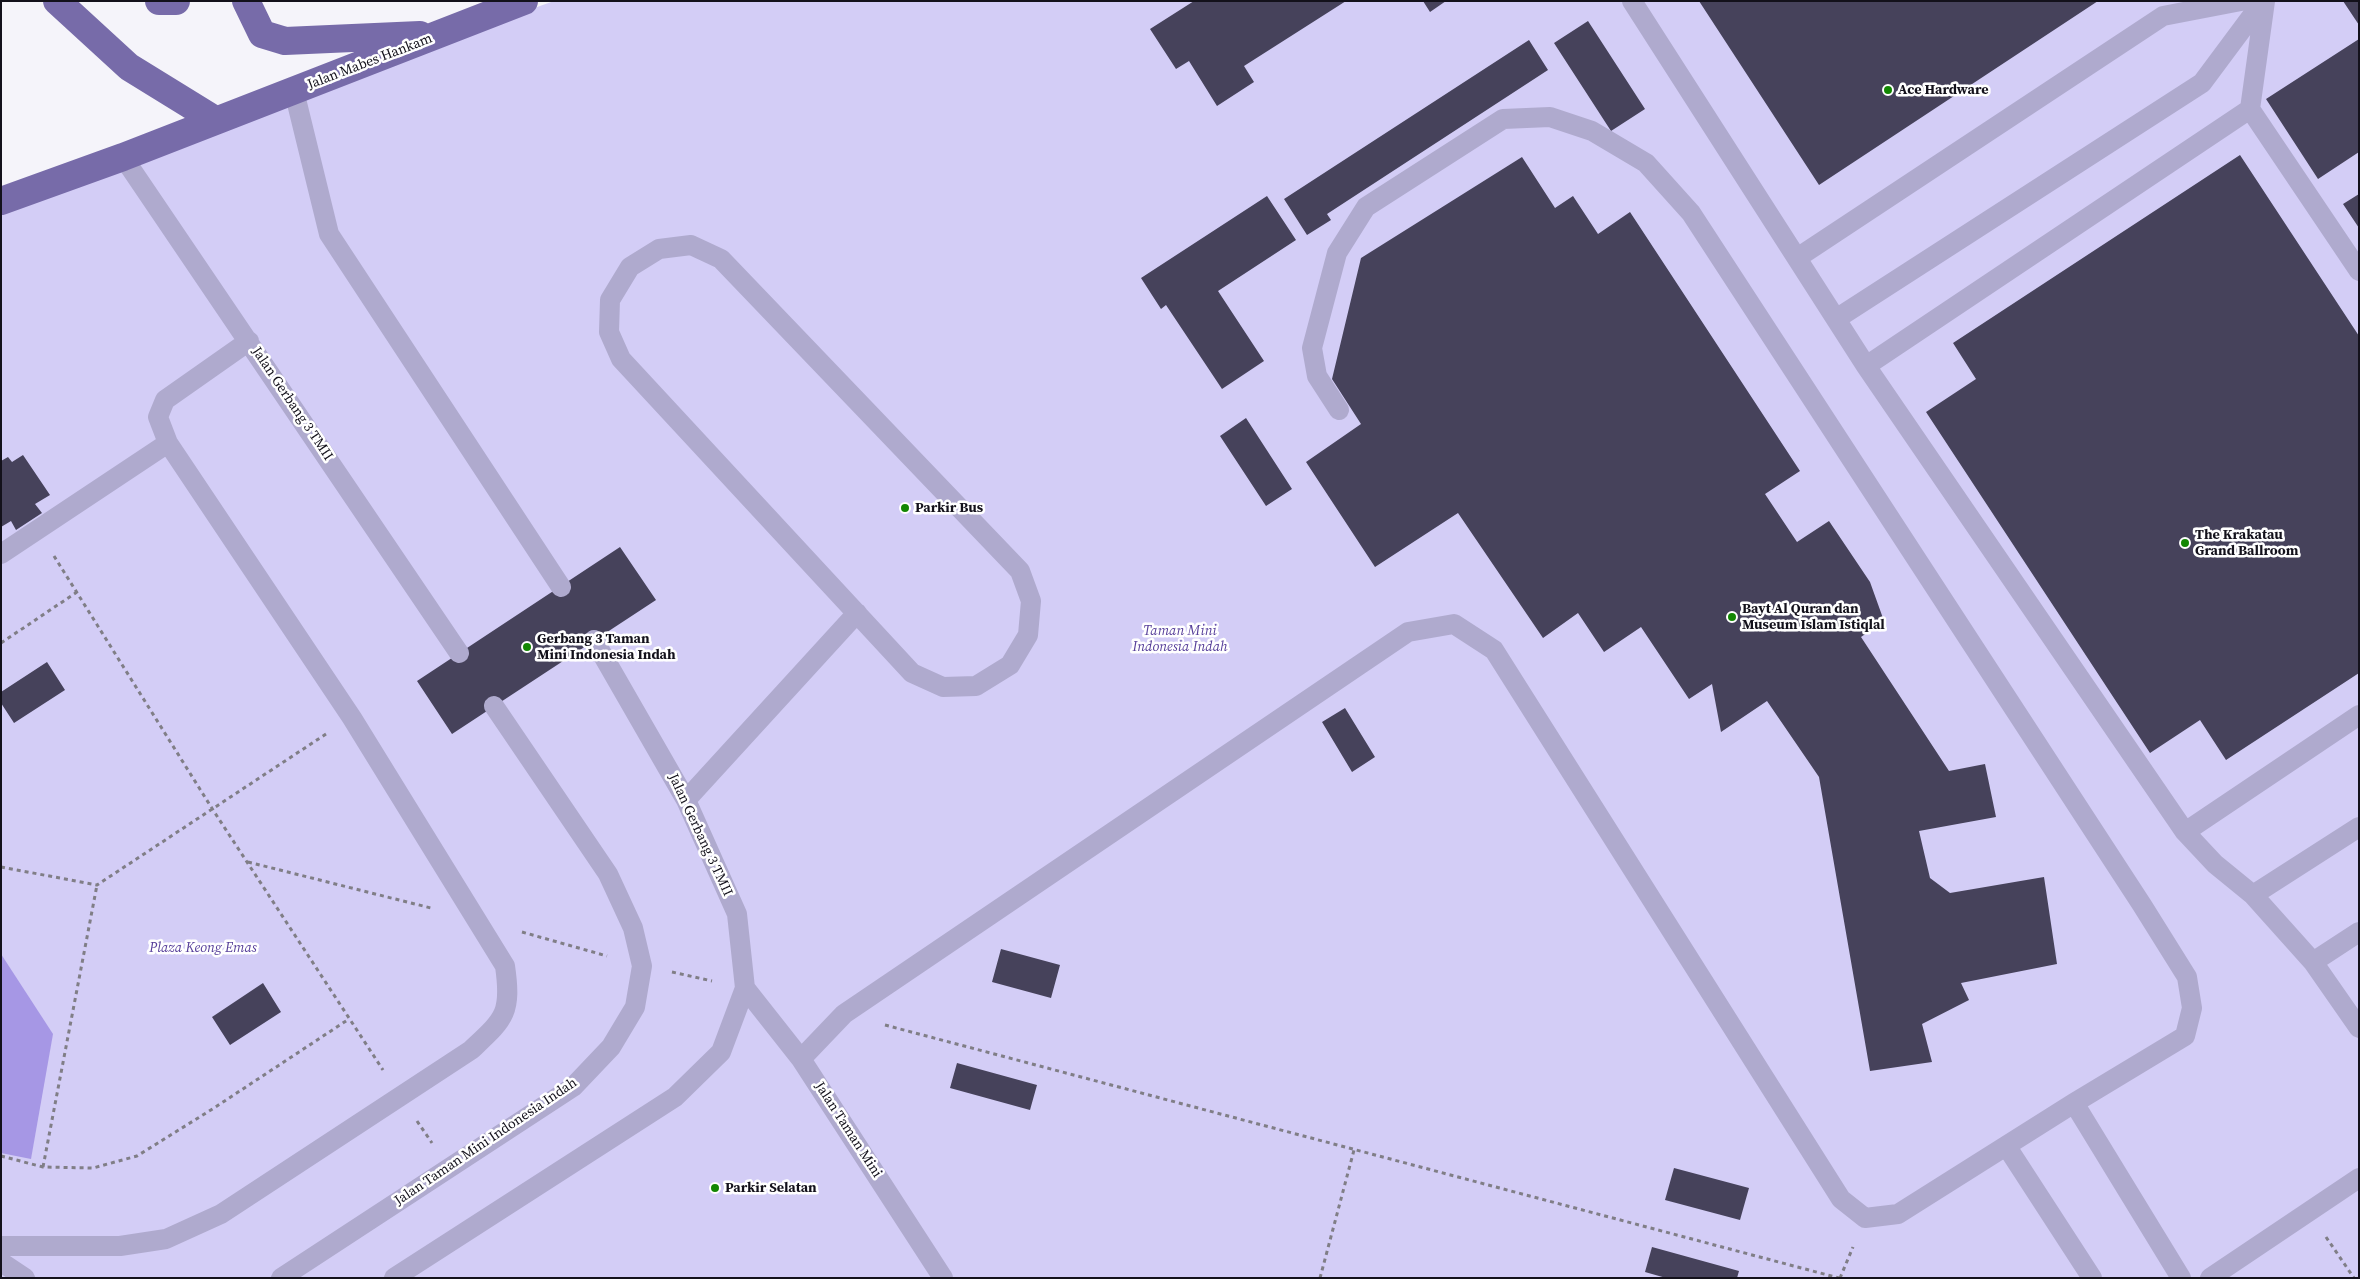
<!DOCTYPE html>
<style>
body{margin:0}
#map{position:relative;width:2360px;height:1279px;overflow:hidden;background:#f5f4fa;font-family:"Source Serif 4",serif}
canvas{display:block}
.frame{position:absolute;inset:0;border:2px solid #13111b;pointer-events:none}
</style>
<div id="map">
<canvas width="2360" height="1279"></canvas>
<div class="frame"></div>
</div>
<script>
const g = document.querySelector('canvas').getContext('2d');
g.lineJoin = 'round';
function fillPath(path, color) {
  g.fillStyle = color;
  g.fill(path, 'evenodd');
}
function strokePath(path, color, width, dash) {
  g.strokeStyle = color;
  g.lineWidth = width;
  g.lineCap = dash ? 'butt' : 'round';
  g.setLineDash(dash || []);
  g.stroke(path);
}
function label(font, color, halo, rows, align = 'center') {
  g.font = font + ' "Source Serif 4",serif';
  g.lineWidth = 5;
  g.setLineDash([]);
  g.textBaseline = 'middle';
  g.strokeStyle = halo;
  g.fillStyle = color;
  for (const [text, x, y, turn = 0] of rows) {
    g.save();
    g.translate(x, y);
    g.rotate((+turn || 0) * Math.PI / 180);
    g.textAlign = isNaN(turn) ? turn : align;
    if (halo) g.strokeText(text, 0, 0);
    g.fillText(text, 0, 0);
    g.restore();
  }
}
const green = new Path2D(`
 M 554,1 L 2359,1 L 2359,1278 L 1,1278 L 1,198 Z`);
const water = new Path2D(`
 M 1,954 L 53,1034 L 31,1159 L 1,1153 Z`);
const building = new Path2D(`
 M 1194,1 L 1346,1 L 1244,66 L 1254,82 L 1217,106 L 1189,61 L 1176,69 L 1150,29 Z
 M 1423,1 L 1446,1 L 1430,12 Z
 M 1699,1 L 2098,1 L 1819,185 Z
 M 2343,1 L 2359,1 L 2359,25 Z
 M 1588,21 L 1645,109 L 1611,131 L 1554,43 Z
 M 2359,39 L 2359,152 L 2318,179 L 2266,99 Z
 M 1529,40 L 1548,70 L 1327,214 L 1331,220 L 1307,235 L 1284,199 Z
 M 2240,155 L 2359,336 L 2359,673 L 2226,760 L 2200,720 L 2150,753 L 1926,412 L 1976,379 L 1953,343 Z
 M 1522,157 L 1555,208 L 1573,196 L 1598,234 L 1630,212 L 1800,471 L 1765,494 L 1797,542 L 1829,521 L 1870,582 L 1884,621 L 1861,637 L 1949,771 L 1985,764 L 1996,817 L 1919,831 L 1930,878 L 1950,893 L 2044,877 L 2057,964 L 1961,983 L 1969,1000 L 1922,1024 L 1932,1062 L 1870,1071 L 1819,777 L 1767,701 L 1721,732 L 1712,684 L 1689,699 L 1641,627 L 1604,652 L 1578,613 L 1543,638 L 1458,513 L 1375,567 L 1306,462 L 1361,424 L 1332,379 L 1361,258 Z
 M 2359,194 L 2359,228 L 2343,204 Z
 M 1267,196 L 1296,240 L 1218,291 L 1264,361 L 1222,389 L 1166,305 L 1161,309 L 1141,278 Z
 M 1246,418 L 1292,489 L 1266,506 L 1220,436 Z
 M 23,455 L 50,495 L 35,504 L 42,513 L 16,530 L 11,521 L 1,527 L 1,461 L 8,457 L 12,462 Z
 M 620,547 L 656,600 L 452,734 L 417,681 Z
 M 47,662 L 65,690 L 14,723 L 1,703 L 1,692 Z
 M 1345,708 L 1375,757 L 1352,772 L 1322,722 Z
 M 1001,949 L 1060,965 L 1051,998 L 992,982 Z
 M 263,983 L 281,1012 L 230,1045 L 212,1017 Z
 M 957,1063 L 1037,1085 L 1030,1110 L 950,1088 Z
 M 1674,1168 L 1749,1188 L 1740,1220 L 1665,1200 Z
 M 1652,1247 L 1739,1271 L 1737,1278 L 1666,1278 L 1645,1272 Z`);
const path = new Path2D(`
 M 54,556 L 213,810 L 383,1070
 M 1,643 L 77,592
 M 248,862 L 431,908
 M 1,867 L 97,885 L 326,734
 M 522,932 L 607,956
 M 672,972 L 712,981
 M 885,1025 L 1839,1278
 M 417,1121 L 432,1143
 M 1,1156 L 43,1167 L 93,1168 L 137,1156 L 214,1108 L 349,1019
 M 43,1167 L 97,885
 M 2326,1237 L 2354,1278
 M 1320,1278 L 1354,1150
 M 1840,1278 L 1853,1247`);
const lane = new Path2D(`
 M 1632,1 L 1866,366 L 2185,832 L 2215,864 L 2253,895 L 2313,962 L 2359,1028
 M 2265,1 L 2250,109 L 2359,271
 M 294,91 L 329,234 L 561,587
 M 123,157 L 459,653
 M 691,245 L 721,259 L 1020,571 L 1031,601 L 1028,635 L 1010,665 L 976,686 L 943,687 L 912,673 L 621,359 L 609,332 L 610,300 L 630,267 L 659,249 Z
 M 1797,258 L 2163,16 L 2241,1
 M 1836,319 L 2202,83 L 2263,1
 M 1866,366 L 2250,109
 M 1,554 L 168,443
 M 686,800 L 857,613
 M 2185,832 L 2359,715
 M 2253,895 L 2359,827
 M 2313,962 L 2359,932
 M 745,988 L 801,1059 L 943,1278
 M 801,1059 L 844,1014 L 1408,632 L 1454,624 L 1494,650 L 1841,1199 L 1865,1218 L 1898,1214 L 2074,1103 L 2185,1036 L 2192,1008 L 2187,977 L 2142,905 L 1691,213 L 1646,163 L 1592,131 L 1550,117 L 1503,119 L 1366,207 L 1337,253 L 1312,348 L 1317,376 L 1339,410
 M 2074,1103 L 2181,1278
 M 2007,1147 L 2092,1278
 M 1,1246 L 120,1246 L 166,1239 L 221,1214 L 471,1050 C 504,1019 512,1014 505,966 L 352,718 L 168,443 L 158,417 L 165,400 L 249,341
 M 1,1262 L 25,1278
 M 281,1278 L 573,1087 L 611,1047 L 635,1007 L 642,966 L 633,928 L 608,874 L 494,706
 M 394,1278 L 675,1097 L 721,1052 L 745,988 L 737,914 L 686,800 L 594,640
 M 2210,1278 L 2359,1178`);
const primary = new Path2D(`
 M 57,1 L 129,67 L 215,120
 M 159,1 L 176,1
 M 246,1 L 262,34 L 285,41 L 420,35
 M 1,201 L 123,157 L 524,1`);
const markers = [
 [1888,90,5,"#138703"],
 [905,508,5,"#138703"],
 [2185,543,5,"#138703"],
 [1732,617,5,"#138703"],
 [527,647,5,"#138703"],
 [715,1188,5,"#138703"]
];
const streetNames = [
 ["Jalan Mabes Hankam",370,62,-21],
 ["Jalan Gerbang 3 TMII",292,404,56],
 ["Jalan Gerbang 3 TMII",700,835,65],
 ["Jalan Taman Mini",848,1130,57],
 ["Jalan Taman Mini Indonesia Indah",486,1142,-34]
];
const poiNames = [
 ["Ace Hardware",1898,90],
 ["Parkir Bus",915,508],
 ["The Krakatau",2195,535],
 ["Grand Ballroom",2195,551],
 ["Bayt Al Quran dan",1742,609],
 ["Museum Islam Istiqlal",1742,625],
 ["Gerbang 3 Taman",537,639],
 ["Mini Indonesia Indah",537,655],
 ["Parkir Selatan",725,1188]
];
const parkNames = [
 ["Taman Mini",1180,631],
 ["Indonesia Indah",1180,647],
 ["Plaza Keong Emas",203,948]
];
fillPath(green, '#d3cdf6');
fillPath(water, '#a697e5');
fillPath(building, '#46425b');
strokePath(path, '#807e86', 3, [4, 4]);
strokePath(lane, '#afaace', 20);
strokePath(primary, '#776ba9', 28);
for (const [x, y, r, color] of markers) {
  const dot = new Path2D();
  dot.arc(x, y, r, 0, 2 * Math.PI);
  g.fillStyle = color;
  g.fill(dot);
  strokePath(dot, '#fff', 2);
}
label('14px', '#13111b', '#fff', streetNames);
label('bold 14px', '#13111b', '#fff', poiNames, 'left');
label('italic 14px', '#573f9a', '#fff', parkNames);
</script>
